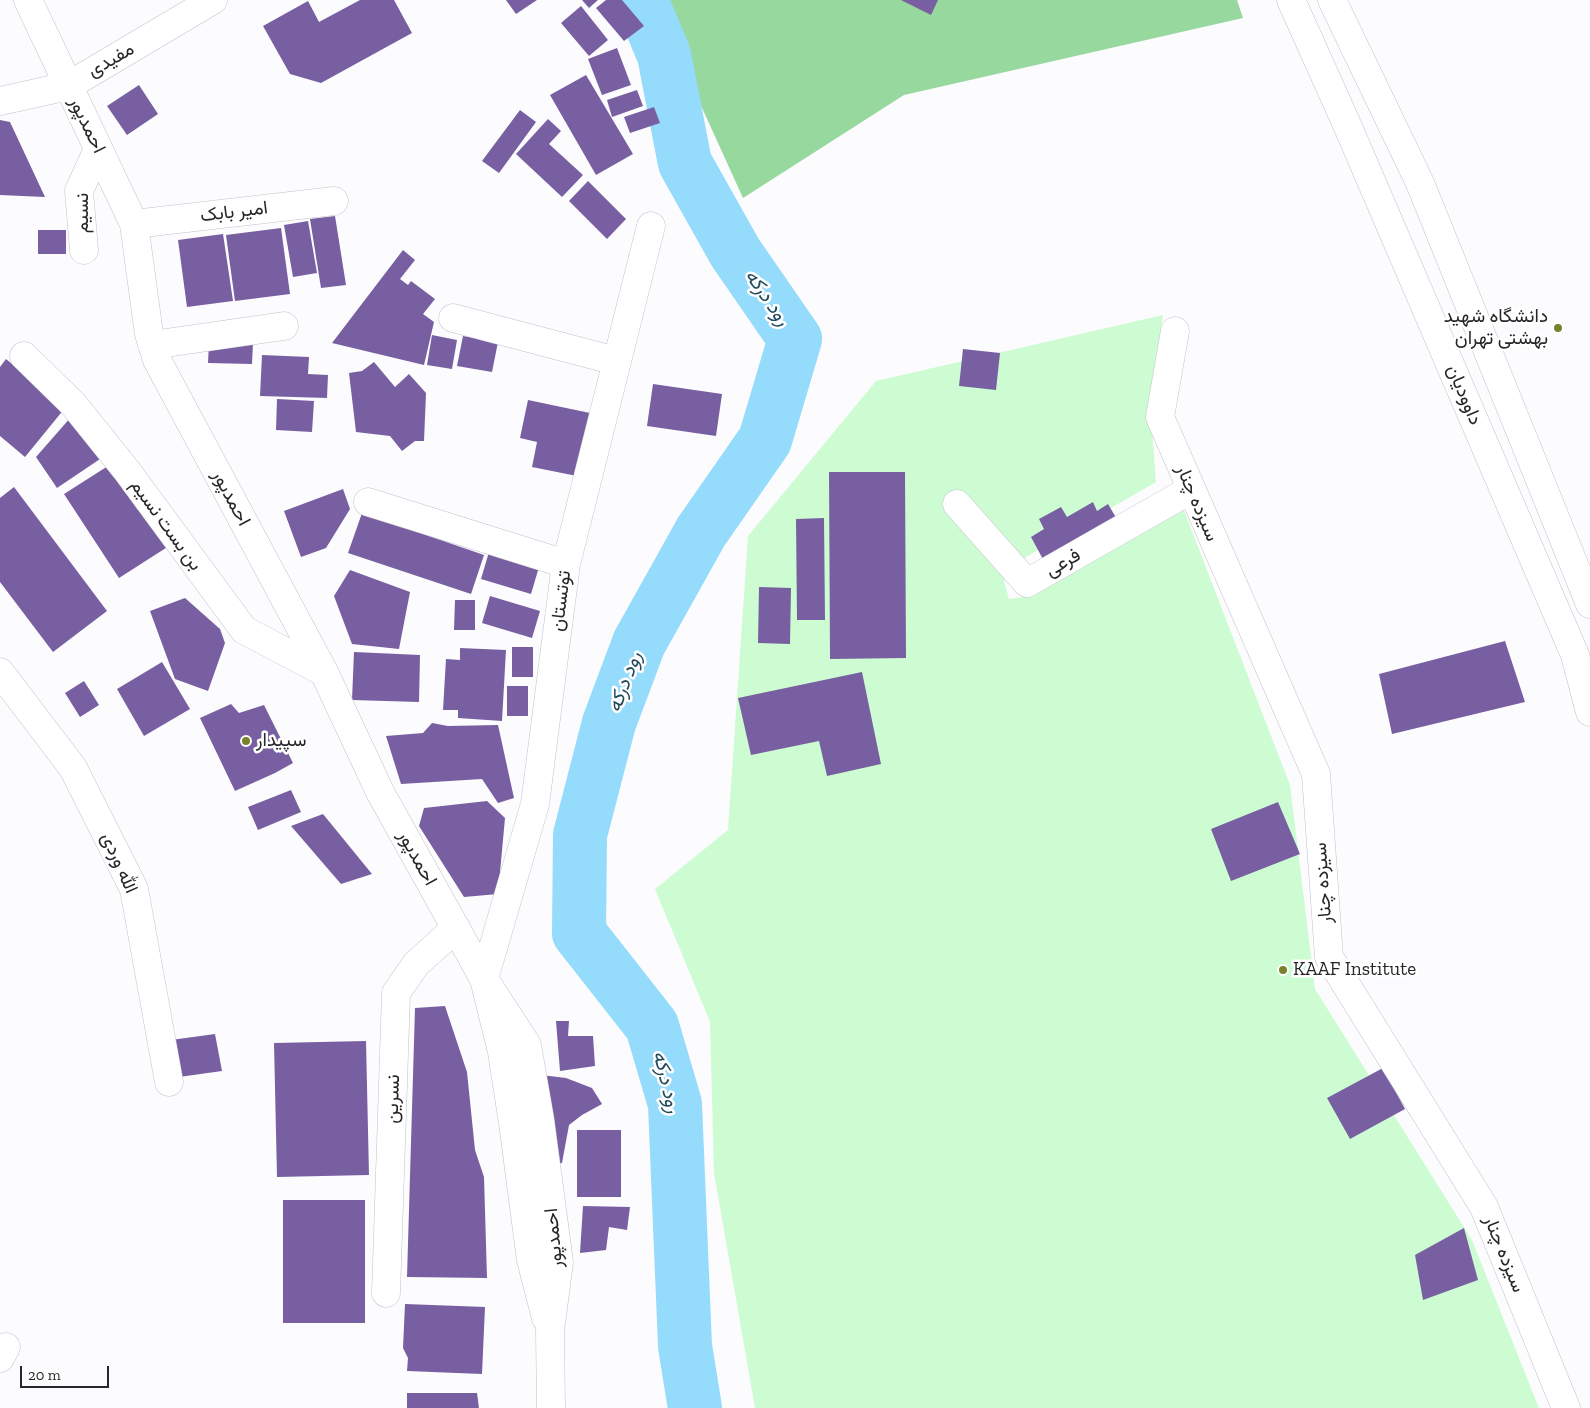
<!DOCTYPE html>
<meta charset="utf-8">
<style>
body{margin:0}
#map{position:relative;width:1590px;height:1408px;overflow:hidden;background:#fcfbfd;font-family:"Zilla Slab",serif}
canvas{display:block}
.scale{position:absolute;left:20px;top:1366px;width:89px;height:22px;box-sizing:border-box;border:2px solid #27262a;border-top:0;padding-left:6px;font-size:15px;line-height:18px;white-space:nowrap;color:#27262a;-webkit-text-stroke:4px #fff;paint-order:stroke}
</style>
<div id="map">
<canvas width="1590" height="1408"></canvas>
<div class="scale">20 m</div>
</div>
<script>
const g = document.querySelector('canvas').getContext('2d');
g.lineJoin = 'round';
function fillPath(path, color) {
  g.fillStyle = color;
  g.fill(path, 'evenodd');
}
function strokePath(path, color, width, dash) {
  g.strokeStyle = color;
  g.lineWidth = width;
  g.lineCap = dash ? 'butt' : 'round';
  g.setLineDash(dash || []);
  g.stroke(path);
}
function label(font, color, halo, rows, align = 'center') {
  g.font = font + ' "Zilla Slab",Vazirmatn,serif';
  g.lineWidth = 5;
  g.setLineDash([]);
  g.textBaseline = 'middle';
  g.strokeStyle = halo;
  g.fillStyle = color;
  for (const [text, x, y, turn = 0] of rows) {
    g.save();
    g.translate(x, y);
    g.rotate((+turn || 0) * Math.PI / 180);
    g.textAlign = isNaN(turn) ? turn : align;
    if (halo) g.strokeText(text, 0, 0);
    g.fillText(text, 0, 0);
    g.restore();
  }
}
const green = new Path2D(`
 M 1163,315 L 1150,402 L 1156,482 L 1026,557 L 1004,581 L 1009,599 L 1024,597 L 1183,508 L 1290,785 L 1315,989 L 1472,1240 L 1539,1408 L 755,1408 L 714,1173 L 710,1022 L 655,889 L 728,830 L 748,536 L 876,381 Z`);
const forest = new Path2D(`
 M 653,0 L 1237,0 L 1243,18 L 904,95 L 743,198 Z`);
const river = new Path2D(`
 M 641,0 L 664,55 L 685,163 L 735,252 L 795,339 L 765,440 L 701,532 L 639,643 L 609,723 L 580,835 L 579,933 L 652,1026 L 675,1104 L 685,1346 L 695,1408`);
const building = new Path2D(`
 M 360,0 L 394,0 L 412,33 L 321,83 L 290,74 L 263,26 L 308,1 L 319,22 Z
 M 506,0 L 537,0 L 516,14 Z
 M 582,0 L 598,0 L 589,8 Z
 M 606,0 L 622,0 L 644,26 L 624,41 L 596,8 Z
 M 901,0 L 938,0 L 931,15 Z
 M 581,6 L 608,40 L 589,56 L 561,23 Z
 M 617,48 L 631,85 L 602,95 L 588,59 Z
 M 586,75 L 633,154 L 596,175 L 550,95 Z
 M 139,85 L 158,114 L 127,135 L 107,106 Z
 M 637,90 L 643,106 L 612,117 L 607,100 Z
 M 654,107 L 660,123 L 630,133 L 624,117 Z
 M 520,110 L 536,122 L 499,173 L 482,161 Z
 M 548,119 L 561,131 L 549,144 L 583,175 L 562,197 L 516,154 Z
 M 0,120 L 10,122 L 45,197 L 0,195 Z
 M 588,181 L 626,219 L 607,239 L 569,201 Z
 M 335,216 L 346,285 L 321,288 L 310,219 Z
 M 308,221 L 317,273 L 293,277 L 284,225 Z
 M 281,228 L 290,294 L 235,301 L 226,235 Z
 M 38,230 L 66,230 L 66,254 L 38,254 Z
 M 223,234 L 233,301 L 187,307 L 178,240 Z
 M 403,250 L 415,260 L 400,279 L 408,285 L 411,281 L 435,299 L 423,314 L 434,322 L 424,365 L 332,343 Z
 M 432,335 L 457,340 L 452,369 L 427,365 Z
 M 463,336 L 498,342 L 492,372 L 457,366 Z
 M 209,342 L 253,343 L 252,364 L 208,363 Z
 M 963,349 L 1000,353 L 996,390 L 959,386 Z
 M 262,355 L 309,357 L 308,374 L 328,375 L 327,398 L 260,396 Z
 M 6,359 L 65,408 L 25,457 L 0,436 L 0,367 Z
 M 374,362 L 395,387 L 409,374 L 426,393 L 424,441 L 415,441 L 402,451 L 390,436 L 356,432 L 349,373 L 362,371 Z
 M 653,384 L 722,394 L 716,436 L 647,426 Z
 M 277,399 L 314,401 L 312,432 L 276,430 Z
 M 528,400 L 590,413 L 577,476 L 532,467 L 537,442 L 520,438 Z
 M 71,417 L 100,459 L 57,488 L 36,457 Z
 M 108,466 L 138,510 L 143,507 L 169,546 L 119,578 L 64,494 Z
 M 829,472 L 905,472 L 906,658 L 830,659 Z
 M 14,487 L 107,611 L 53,652 L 0,582 L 0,498 Z
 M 343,489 L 350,509 L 326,548 L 301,557 L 284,511 Z
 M 1093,502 L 1097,511 L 1108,504 L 1118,521 L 1045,563 L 1031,537 L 1044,529 L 1039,519 L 1061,507 L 1067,517 Z
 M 362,513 L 484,555 L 471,594 L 348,553 Z
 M 824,518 L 825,620 L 797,620 L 796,519 Z
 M 489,552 L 539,567 L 531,594 L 481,579 Z
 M 350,570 L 410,592 L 399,649 L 352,644 L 334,596 Z
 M 759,587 L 791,588 L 790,644 L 758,643 Z
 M 490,596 L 540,611 L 532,638 L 482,623 Z
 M 185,598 L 220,629 L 225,643 L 208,691 L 175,679 L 150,611 Z
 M 455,600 L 475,600 L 475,630 L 454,630 Z
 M 1505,641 L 1525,702 L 1392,734 L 1379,674 Z
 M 512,647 L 533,647 L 533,677 L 512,677 Z
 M 460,648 L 506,650 L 502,721 L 458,718 L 458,710 L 443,710 L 446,659 L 460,660 Z
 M 354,652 L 420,655 L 419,702 L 352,700 Z
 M 162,662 L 190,709 L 144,736 L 117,689 Z
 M 862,672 L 881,764 L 827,776 L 819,741 L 751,755 L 738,698 Z
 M 84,681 L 99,705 L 80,717 L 65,693 Z
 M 507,686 L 528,686 L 528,716 L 507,716 Z
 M 231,704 L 239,713 L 264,705 L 293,763 L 275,773 L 235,791 L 200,718 Z
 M 432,723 L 448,726 L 498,725 L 514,798 L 498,803 L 482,779 L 401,784 L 386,736 L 423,733 Z
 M 291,790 L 301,812 L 258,830 L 248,807 Z
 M 487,801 L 505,818 L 498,894 L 464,897 L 419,826 L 424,808 Z
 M 1278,802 L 1300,854 L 1231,881 L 1211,829 Z
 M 323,814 L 372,874 L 341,884 L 291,826 Z
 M 445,1006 L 467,1072 L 475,1150 L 484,1177 L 487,1278 L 407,1277 L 415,1008 Z
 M 556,1021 L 569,1021 L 568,1036 L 593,1036 L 595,1066 L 560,1071 Z
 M 215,1034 L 222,1071 L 179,1077 L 171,1040 Z
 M 366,1041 L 369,1175 L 277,1177 L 274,1043 Z
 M 1383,1068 L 1405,1109 L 1350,1139 L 1327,1098 Z
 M 541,1075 L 566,1078 L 592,1088 L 602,1104 L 582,1115 L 569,1125 L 562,1163 L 553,1164 Z
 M 577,1130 L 621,1130 L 621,1197 L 577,1197 Z
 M 283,1200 L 365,1200 L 365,1323 L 283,1323 Z
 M 583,1206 L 630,1207 L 627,1230 L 609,1227 L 606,1250 L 580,1253 Z
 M 1464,1228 L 1478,1280 L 1423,1300 L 1415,1255 Z
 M 405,1304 L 485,1307 L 482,1374 L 407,1371 L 408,1358 L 403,1348 Z
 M 407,1393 L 477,1393 L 479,1408 L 407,1408 Z`);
const minor = new Path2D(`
 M 28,0 L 134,224 L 149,334 L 157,360 L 324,672 L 380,792 L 484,979 L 527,1045 L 540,1120 L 559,1262 L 550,1331 L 551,1408
 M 1291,0 L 1348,127 L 1575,655 L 1590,712
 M 1332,0 L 1420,183 L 1590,604
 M 0,101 L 68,86 L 213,0
 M 134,224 L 334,201
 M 84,250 L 79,191 L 98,149
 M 453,318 L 616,361
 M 1175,331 L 1160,417 L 1316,774 L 1329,957 L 1484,1207 L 1566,1408
 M 152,345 L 284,326
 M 24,356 L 74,405 L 127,471 L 244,630 L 324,672
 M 368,502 L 566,564
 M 957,504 L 1027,583 L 1190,490
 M 0,672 L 73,768 L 134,889 L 169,1082
 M 386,1293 L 396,993 L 416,964 L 456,928
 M 546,1318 L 531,1260 L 513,1123 L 502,1052 L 484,979 L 535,804 L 566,564 L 651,226
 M 0,1358 L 6,1347`);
const markers = [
 [1558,328,5,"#79812d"],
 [246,741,5,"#79812d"],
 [1283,970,5,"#79812d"]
];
const streetNames = [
 ["مفیدی",111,60,-30],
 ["احمدپور",87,125,64],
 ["امیر بابک",234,212,-7],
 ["نسیم",83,213,-90],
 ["داوودیان",1464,395,67],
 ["احمدپور",231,498,62],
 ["سیزده چنار",1197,503,67],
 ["بن بست نسیم",166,525,54],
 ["فرعی",1063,563,-30],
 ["توتستان",561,601,-83],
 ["احمدپور",417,858,61],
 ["الله وردی",119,863,66],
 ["سیزده چنار",1323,883,-94],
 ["نسرین",393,1099,-88],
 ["احمدپور",554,1238,-95],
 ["سیزده چنار",1504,1254,68]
];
const poiNames = [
 ["دانشگاه شهید",1548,317,"right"],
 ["بهشتی تهران",1548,339,"right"],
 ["سپیدار",256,741],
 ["KAAF Institute",1293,970]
];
const waterNames = [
 ["رود درکه",767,298,56],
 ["رود درکه",625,682,-69],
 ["رود درکه",666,1082,77]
];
fillPath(green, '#cefcd2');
fillPath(forest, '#97d89e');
strokePath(river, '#95dbfc', 54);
fillPath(building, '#785fa1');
strokePath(minor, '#c4c0cc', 29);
strokePath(minor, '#fff', 28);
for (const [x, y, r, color] of markers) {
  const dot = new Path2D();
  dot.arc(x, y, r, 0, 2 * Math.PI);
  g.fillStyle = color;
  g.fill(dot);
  strokePath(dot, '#fff', 2);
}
label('19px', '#27262a', '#fff', streetNames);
label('19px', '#27262a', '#fff', poiNames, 'left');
label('italic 20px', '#234b5c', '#fff', waterNames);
</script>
